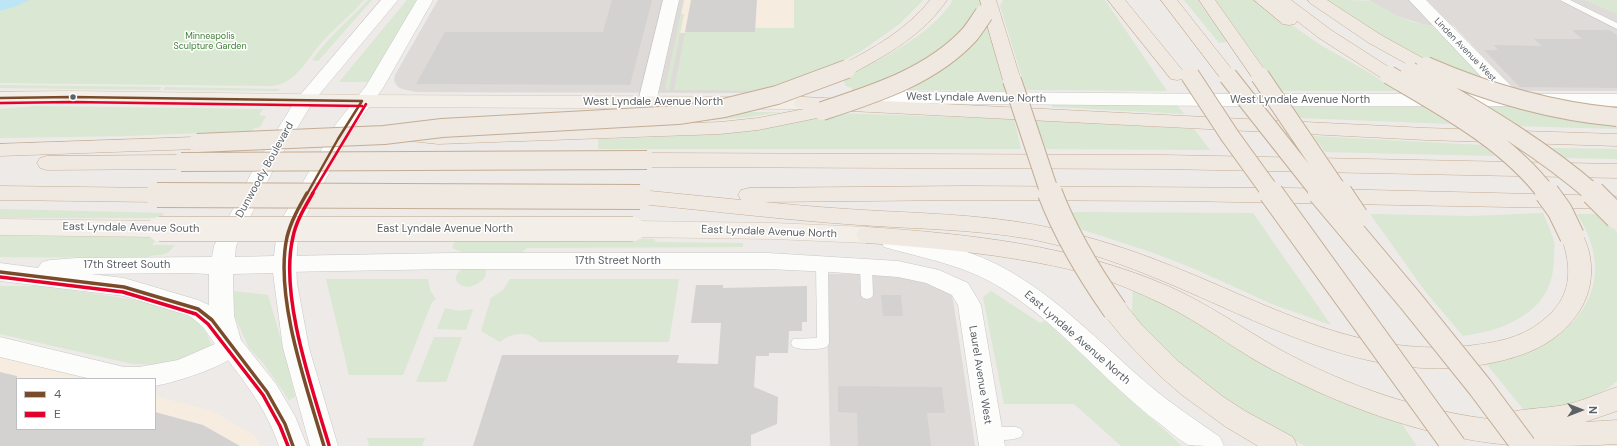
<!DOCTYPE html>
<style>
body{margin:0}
#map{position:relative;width:1617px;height:446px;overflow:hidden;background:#edeae7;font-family:"DM Sans",sans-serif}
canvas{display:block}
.legend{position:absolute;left:16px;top:378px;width:140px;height:52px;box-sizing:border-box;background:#fff;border:1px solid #bec0c1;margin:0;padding:5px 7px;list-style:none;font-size:12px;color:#5c6165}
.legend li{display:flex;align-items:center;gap:8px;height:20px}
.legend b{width:20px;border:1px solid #bec0c1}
.north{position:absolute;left:1561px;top:390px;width:40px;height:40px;-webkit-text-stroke:3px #fff;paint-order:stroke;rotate:90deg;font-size:11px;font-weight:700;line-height:16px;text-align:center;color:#5c6165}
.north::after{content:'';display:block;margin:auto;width:14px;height:18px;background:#5c6165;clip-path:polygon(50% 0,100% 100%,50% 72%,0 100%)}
</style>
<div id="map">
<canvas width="1617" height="446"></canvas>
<ul class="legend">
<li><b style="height:5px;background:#7a4b2a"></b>4</li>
<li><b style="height:5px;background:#e4002b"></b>E</li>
</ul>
<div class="north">N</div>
</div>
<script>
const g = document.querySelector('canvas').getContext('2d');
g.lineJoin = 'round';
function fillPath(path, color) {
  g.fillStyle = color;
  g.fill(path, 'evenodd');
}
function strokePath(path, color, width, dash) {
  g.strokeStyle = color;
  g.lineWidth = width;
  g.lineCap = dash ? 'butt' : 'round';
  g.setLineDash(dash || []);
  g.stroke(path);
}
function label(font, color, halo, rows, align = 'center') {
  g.font = font + ' "DM Sans",sans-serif';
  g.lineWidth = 3;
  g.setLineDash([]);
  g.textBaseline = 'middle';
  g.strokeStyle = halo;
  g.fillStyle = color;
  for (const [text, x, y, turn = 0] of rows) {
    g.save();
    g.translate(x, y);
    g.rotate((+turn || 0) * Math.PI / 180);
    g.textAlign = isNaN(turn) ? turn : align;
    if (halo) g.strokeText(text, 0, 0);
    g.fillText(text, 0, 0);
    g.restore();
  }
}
const commercial = new Path2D(`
 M 684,0 L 798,0 L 797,29 L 758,33 L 677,33 Z
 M 0,354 L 92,379 L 17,379 L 17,429 L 155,429 L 155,396 L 212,411 L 254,435 L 261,446 L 0,446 Z`);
const industrial = new Path2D(`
 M 1368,0 L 1585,0 L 1617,14 L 1617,91 L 1522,91 L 1518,90 L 1509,84 L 1453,25 L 1425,25 L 1397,16 Z`);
const education = new Path2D(`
 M 438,0 L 684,0 L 677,33 L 757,33 L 797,29 L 923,0 L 899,24 L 861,51 L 755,93 L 416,92 L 402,89 L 398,87 L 394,81 L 395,75 Z
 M 894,273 L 943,287 L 950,292 L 953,300 L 975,446 L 830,446 L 826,274 Z`);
const green = new Path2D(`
 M 0,0 L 364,0 C 351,15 336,27 323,41 C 307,58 297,84 271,86 L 0,83 Z
 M 368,0 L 372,0 L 318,61 L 312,60 C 328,38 349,20 368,0 Z
 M 407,0 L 419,0 L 369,82 L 339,82 Z
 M 794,0 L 923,0 L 899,24 L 861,51 L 839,63 L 764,91 L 674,90 L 685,32 L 755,32 L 755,28 L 794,28 Z
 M 953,0 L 980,0 L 981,4 C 954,50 905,70 859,91 L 852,90 L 852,88 L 846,86 L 844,81 C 853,71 867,66 879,60 C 906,45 936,27 953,0 Z
 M 1003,0 L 1105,0 L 1167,91 L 1026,90 L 1000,6 Z
 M 1184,0 L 1197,0 L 1227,42 L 1219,43 Z
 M 1215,0 L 1256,0 L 1319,44 L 1368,72 L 1397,91 L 1281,91 Z
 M 1323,0 C 1333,0 1363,0 1370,1 C 1389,10 1408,25 1431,25 L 1489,84 L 1445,69 L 1391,42 Z
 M 1585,0 L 1617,0 L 1617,14 Z
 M 681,14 L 684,14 L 669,90 L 666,90 L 665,88 Z
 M 987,26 L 1006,91 L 897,90 L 975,39 Z
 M 0,85 L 162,87 L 159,90 L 0,88 Z
 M 165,87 L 280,89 L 278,91 L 163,90 Z
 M 1051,103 L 1177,105 L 1184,114 L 1052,107 Z
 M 35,106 L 263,109 L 259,115 L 266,116 L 260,127 L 254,128 L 252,131 L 127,136 L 0,138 L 0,109 Z
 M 1292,107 L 1423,107 L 1450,124 L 1300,118 Z
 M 1484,107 L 1524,107 L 1617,124 L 1617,129 L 1517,126 Z
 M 732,112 L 780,112 L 750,117 L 687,122 Z
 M 835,113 L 1014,119 L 1021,149 L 598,149 L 598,139 C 679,137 757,134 835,113 Z
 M 1035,120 L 1194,129 L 1210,150 L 1046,149 Z
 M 1313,136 L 1482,145 L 1495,156 L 1325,152 Z
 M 1552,148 L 1617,149 L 1617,159 L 1566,158 Z
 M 0,209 L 164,213 L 162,217 L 155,218 L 0,218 Z
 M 1069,212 L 1253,213 L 1331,325 L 1272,304 L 1197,270 L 1154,253 L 1077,228 Z
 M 1543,213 C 1547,222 1551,232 1554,241 C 1555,246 1554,254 1554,259 C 1553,291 1538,310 1510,323 C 1495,331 1478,333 1463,336 L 1425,291 L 1370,214 L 1472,216 Z
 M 1577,214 L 1604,214 L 1617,232 L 1617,381 L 1607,389 L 1570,407 L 1528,415 L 1484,361 C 1502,356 1523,353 1540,346 C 1574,330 1601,296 1594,256 C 1592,241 1585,227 1577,214 Z
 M 0,235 L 158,236 L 152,245 L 175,245 C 164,260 159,252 145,258 L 0,257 Z
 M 456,238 L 654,239 L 656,242 L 743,243 L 743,247 L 527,248 L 522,252 L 462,252 L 452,248 Z
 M 466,267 L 484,267 L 486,270 L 485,277 C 478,286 463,292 456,280 C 456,273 460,270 466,267 Z
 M 326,279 L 428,279 L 430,290 L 436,299 L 432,302 L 403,375 L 349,375 Z
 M 510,279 L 679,279 L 669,342 L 539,342 C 529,330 511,332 500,342 L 481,331 L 491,298 L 503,290 Z
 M 0,286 L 43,286 L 129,299 L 160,306 L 197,320 L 207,334 L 213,349 L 167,365 L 133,364 L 0,334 Z
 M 1133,289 L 1399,420 L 1417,446 L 1305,446 C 1243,417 1174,370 1133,314 L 1132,311 Z
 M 233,291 L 268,295 L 286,357 L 295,397 L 289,400 L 263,363 L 249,348 L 235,317 Z
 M 991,291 L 1040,323 L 1045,321 L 1182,446 L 1121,446 L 1074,404 L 1004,404 L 983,297 Z
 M 445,308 L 459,311 L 473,309 L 466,330 L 437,329 Z
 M 434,337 L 462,337 L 446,382 L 416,382 Z
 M 367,438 L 425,438 L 422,446 L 369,446 Z`);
const water = new Path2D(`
 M 0,0 L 29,0 L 17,6 L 0,11 Z`);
const building = new Path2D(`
 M 612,0 L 652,0 L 630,85 L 416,84 L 445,32 L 603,32 Z
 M 691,0 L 757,0 L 755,32 L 685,32 Z
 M 1572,30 L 1609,30 L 1617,35 L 1617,88 L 1520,87 L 1484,50 L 1498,50 L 1494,45 L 1542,46 L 1534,39 L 1582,39 Z
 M 696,285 L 723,285 L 723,288 L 807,286 L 807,322 L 802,322 L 802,331 L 789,331 L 788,353 L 769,353 L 769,356 L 756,356 L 754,387 L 778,397 L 777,424 L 751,435 L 751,446 L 473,446 L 502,355 L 679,355 L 677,363 L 718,364 L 721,323 L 691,323 Z
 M 881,295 L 901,295 L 903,316 L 883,316 Z
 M 0,372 L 17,376 L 17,429 L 155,429 L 155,412 L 203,425 L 240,446 L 0,446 Z
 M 838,386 L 942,387 L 945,413 L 927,413 L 931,446 L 858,446 L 857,413 L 838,412 Z`);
const service = new Path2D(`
 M 1560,0 L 1570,0 L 1617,23 L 1617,29 Z
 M 822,260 L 826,261 L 828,264 L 829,343 L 827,347 C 818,350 802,350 793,347 L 791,343 L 793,339 L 817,338 L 816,264 L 818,261 Z
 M 866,262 L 870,263 L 872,266 L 873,295 L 871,298 L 867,299 L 863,298 L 861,295 L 860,266 L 862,263 Z
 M 990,427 L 1016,427 L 1021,429 L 1023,433 L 1021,437 C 1011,441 995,441 985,437 L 983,433 L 985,429 Z`);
const minor = new Path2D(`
 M 663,0 L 679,0 L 656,102 L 653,106 L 647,107 L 641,106 L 638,102 Z
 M 451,253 L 768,253 L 898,261 L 939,270 L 968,283 L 981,305 L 1005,446 L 979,446 L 958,305 L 952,295 L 926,283 L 898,277 L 832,272 L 768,269 L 451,269 L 284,272 L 276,270 L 273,264 L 276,258 L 284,256 Z
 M 0,337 L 124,367 L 139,367 L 178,360 L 231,337 L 240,340 L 243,347 C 234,365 176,382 155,386 L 155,379 L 91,379 L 0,357 Z`);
const tertiary = new Path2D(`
 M 1409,0 L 1426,0 L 1520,95 L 1522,99 L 1520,103 L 1513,105 L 1506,103 Z`);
const secondary = new Path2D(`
 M 381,0 L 398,0 L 312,103 L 275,166 L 236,246 L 235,257 L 274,256 L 276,239 L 282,219 L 336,124 L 366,86 L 417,0 L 433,0 L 383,88 L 355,126 L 304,219 L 298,239 L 296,264 L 297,283 L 309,348 L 338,446 L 310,446 L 283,348 L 273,273 L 233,274 L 234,316 L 241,340 L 276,384 L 295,416 L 307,446 L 279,446 C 267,410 247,385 224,355 L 222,354 L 203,327 L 190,316 L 124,296 L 0,281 L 0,263 L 38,268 L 42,262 L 50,260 L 77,258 L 212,257 L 214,246 L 255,166 L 295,101 ZM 187,273 L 209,274 L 209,305 L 198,300 L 124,278 L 91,274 Z
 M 860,91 L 1223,94 L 1617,94 L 1617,106 L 1223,106 L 860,103 L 853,101 L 851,97 L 853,93 Z
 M 892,233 C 929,241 969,249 1002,267 C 1058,297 1101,344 1149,385 C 1171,404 1196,420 1220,437 L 1224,446 C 1216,446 1194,446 1188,445 C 1178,439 1168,430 1159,423 C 1104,382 1062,326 1003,289 C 965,265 926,259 884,247 L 881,241 L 884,235 Z`);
const primary = new Path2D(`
 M 72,91 L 362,95 L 803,97 L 810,99 L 812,103 L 810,107 L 803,109 L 362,107 L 72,103 L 0,104 L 0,92 Z
 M 0,219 L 159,221 L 167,224 L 170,229 L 167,234 L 159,237 L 0,235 Z
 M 633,221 L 774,223 L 867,227 L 875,229 L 878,235 L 875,241 L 867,243 L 774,239 L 633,237 L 625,234 L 622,229 L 625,224 Z`);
const motorway = new Path2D(`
 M 930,0 L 947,0 C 924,34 889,54 853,73 L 847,74 L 841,73 L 838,69 L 841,65 C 874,48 906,30 930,0 Z
 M 980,0 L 996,0 L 1021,80 L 1018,84 L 1012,85 L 1006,84 L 1003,80 Z
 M 1108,0 L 1125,0 L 1183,71 L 1186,75 L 1183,79 L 1177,80 L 1171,79 Z
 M 1161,0 L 1177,0 L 1234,72 L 1237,76 L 1234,80 L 1228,81 L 1222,80 Z
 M 1199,0 L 1215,0 L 1269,76 L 1266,80 L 1260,81 L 1254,80 Z
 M 1254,0 L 1291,0 L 1331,30 L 1395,71 L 1398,75 L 1395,79 L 1389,80 L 1383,79 L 1319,38 L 1297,21 L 1295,24 L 1289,25 L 1283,24 Z
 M 1308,0 L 1327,0 L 1381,35 L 1428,61 L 1431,65 L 1428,69 L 1422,70 L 1416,69 L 1369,43 L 1310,3 Z
 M 803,97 L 1426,128 L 1617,134 L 1617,146 L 1426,140 L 831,110 L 829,115 L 822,117 L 758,130 L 720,134 L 438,144 L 401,140 L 398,136 L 401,132 L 408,130 L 438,132 L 720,122 L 758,118 L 804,109 L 796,107 L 794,103 L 796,99 Z
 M 197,137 L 204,139 L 207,143 L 204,147 L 197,149 L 0,156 L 0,144 Z
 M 647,153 L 1164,155 L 1617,164 L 1617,178 L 1164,169 L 647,167 L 640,165 L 637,160 L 640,155 Z
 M 181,155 L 188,157 L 191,162 L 188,167 L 181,169 L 47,170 L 40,168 L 37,163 L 40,158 L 47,156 Z
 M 0,186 L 157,188 L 165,190 L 168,195 L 165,200 L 157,202 L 0,200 Z
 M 965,186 L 1290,188 L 1614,196 L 1617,197 L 1617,209 L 1182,201 L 965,200 L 764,202 C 803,206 842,209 881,211 C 940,214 999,216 1056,229 C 1093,238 1129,249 1164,263 C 1266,302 1352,357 1466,346 C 1493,343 1520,339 1542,321 C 1572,298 1573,270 1561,236 L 1564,230 L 1572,228 L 1580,230 C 1596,257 1595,291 1576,316 C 1557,342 1530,354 1500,361 C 1375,392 1259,319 1148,275 C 1109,259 1070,247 1030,239 C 973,229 916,229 859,225 C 786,220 713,211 640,204 L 632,202 L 629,197 L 632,192 L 640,190 L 741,200 L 738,195 L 741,190 L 749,188 Z
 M 867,227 C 970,234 1073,245 1168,286 C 1207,303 1242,328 1279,349 C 1346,386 1422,412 1498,420 L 1500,415 C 1520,408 1543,409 1564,405 C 1583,401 1599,393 1617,387 L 1617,411 L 1585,422 L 1617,420 L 1617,444 C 1587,446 1556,446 1526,446 C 1438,442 1350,410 1273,370 C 1240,353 1211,330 1178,312 C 1156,300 1133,290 1109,281 C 1073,268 1035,262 997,256 C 954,250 911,246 867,243 L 859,241 L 856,235 L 859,229 Z
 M 1115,301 L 1124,303 L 1141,324 L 1179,362 L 1222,396 L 1245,411 L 1293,437 L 1297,446 L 1258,446 L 1226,427 L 1182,395 L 1161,377 L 1123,338 L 1106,317 L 1103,310 L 1106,303 Z`);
const primaryBridge = new Path2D(`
 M 159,229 L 633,229`);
const motorwayBridgeFar1 = new Path2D(`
 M 1426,66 C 1488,93 1550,111 1617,117
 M 1410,71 C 1474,109 1538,145 1594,194
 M 1190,75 L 1230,136 L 1272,194
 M 1389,75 C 1445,108 1507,141 1547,194
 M 1228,76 L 1321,194
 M 1260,76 L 1340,194
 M 1012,80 L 1050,194
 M 822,111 C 874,94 932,76 970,34 C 975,28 979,21 984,14
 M 197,143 L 384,135 L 442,128 L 678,115 L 724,108 L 777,95 L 847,69
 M 181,162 L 647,160`);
const motorwayBridge = new Path2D(`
 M 1050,193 C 1066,235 1089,273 1115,310
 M 1271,193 L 1454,446
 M 1320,193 L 1410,300 L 1480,387 L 1524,446
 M 1340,193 L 1356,217
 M 1547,193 L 1560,211 L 1572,236
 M 1593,193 L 1617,217
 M 157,195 L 640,197`);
const bus1Far1 = new Path2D(`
 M 0,98 L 72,97 L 362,101
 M 307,194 L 338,139 L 362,101`);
const bus1 = new Path2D(`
 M 307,193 C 299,207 291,221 287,237 C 274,297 307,388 324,446
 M 0,272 L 124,287 L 198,309 L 212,320 L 267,392 L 285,424 L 293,446`);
const bus2Far1 = new Path2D(`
 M 0,103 L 72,102 L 362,106
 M 312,194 L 366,104`);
const bus2 = new Path2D(`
 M 313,193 C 305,207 296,221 293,237 C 279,295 312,388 329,445
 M 0,277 L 123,292 L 196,314 L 208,324 L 263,395 L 280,426 L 288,446`);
const markers = [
 [73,97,3.5,"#5c6165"]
];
const farParknames = [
 ["Minneapolis",210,37],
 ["Sculpture Garden",210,47]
];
const farStreetnames = [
 ["Linden Avenue West",1465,50,46]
];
const streetNames = [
 ["West Lyndale Avenue North",976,98,1],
 ["West Lyndale Avenue North",1300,100],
 ["West Lyndale Avenue North",653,102],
 ["Dunwoody Boulevard",265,170,-61],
 ["East Lyndale Avenue South",131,228,1],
 ["East Lyndale Avenue North",445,229],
 ["East Lyndale Avenue North",769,232,2],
 ["17th Street North",618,261],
 ["17th Street South",127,265],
 ["East Lyndale Avenue North",1077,338,41],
 ["Laurel Avenue West",980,375,81]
];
fillPath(commercial, '#f6ede0');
fillPath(industrial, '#dedbd8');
fillPath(education, '#dedad7');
fillPath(green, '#d9e7d3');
fillPath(water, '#bce6f6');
fillPath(building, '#d4d2d1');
strokePath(service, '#c8c7c8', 1);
strokePath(minor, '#c8c7c8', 1);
strokePath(tertiary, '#c8c7c8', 1);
strokePath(secondary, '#c8c7c8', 1);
strokePath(primary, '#d4c6b6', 1);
strokePath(motorway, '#c4ad94', 1);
fillPath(service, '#fcfcfb');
fillPath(minor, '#fcfcfb');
fillPath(tertiary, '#fcfcfb');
fillPath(secondary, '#fcfcfb');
fillPath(primary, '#f3efe8');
fillPath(motorway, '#efe9e2');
strokePath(primaryBridge, '#d4c6b6', 26, []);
strokePath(motorwayBridgeFar1, '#c4ad94', 20, []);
strokePath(motorwayBridge, '#c4ad94', 26, []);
strokePath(primaryBridge, '#f3efe8', 24);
strokePath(motorwayBridgeFar1, '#efe9e2', 18);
strokePath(motorwayBridge, '#efe9e2', 24);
strokePath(bus1Far1, '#7a4b2a', 2.5);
strokePath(bus1, '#7a4b2a', 3.5);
strokePath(bus2Far1, '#e4002b', 2.5);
strokePath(bus2, '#e4002b', 3.5);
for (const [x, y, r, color] of markers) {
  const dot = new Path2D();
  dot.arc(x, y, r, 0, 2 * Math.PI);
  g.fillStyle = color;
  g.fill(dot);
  strokePath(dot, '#fff', 1.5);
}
label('9px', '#408137', '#fff', farParknames);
label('9px', '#5c6165', '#fff', farStreetnames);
label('11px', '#5c6165', '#fff', streetNames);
</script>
